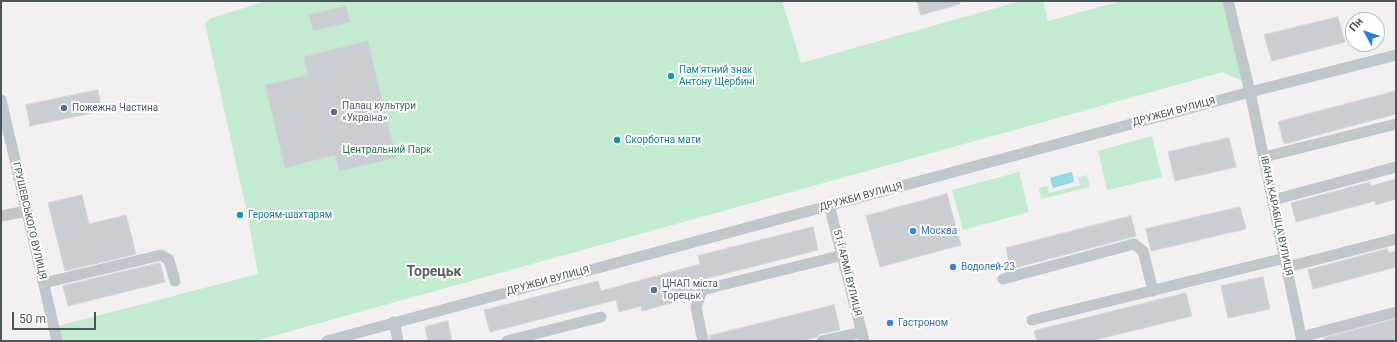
<!DOCTYPE html>
<meta charset="utf-8">
<style>
body{margin:0}
#map{position:relative;width:1397px;height:342px;overflow:hidden;background:#f2f0f0;font-family:Roboto,sans-serif}
canvas{display:block}
.frame{position:absolute;inset:0;border:2px solid #49545b;pointer-events:none}
.north{position:absolute;left:1345px;top:12px;width:40px;height:40px;box-sizing:border-box;background:#fff;border:1px solid #b6bbbd;border-radius:50%;rotate:310deg;font-size:11px;font-weight:700;line-height:16px;text-align:center;color:#49545b}
.north::after{content:'';display:block;margin:auto;width:14px;height:18px;background:#2b7ed0;clip-path:polygon(50% 0,100% 100%,50% 72%,0 100%)}
.scale{position:absolute;left:12px;top:312px;width:84px;height:18px;box-sizing:border-box;border:2px solid #49545b;border-top:0;padding-left:5px;font-size:12px;line-height:14px;white-space:nowrap;color:#49545b;-webkit-text-stroke:3px #fff;paint-order:stroke}
</style>
<div id="map">
<canvas width="1397" height="342"></canvas>
<div class="frame"></div>
<div class="north">Пн</div>
<div class="scale">50 m</div>
</div>
<script>
const g = document.querySelector('canvas').getContext('2d');
g.lineJoin = 'round';
function fillPath(path, color) {
  g.fillStyle = color;
  g.fill(path, 'evenodd');
}
function strokePath(path, color, width, dash) {
  g.strokeStyle = color;
  g.lineWidth = width;
  g.lineCap = dash ? 'butt' : 'round';
  g.setLineDash(dash || []);
  g.stroke(path);
}
function label(font, color, halo, rows, align = 'center') {
  g.font = font + ' Roboto,sans-serif';
  g.lineWidth = 4;
  g.setLineDash([]);
  g.textBaseline = 'middle';
  g.strokeStyle = halo;
  g.fillStyle = color;
  for (const [text, x, y, turn = 0] of rows) {
    g.save();
    g.translate(x, y);
    g.rotate((+turn || 0) * Math.PI / 180);
    g.textAlign = isNaN(turn) ? turn : align;
    if (halo) g.strokeText(text, 0, 0);
    g.fillText(text, 0, 0);
    g.restore();
  }
}
const green = new Path2D(`
 M 267,1 L 782,1 L 801,63 L 1021,1 L 1043,1 L 1048,21 L 1122,1 L 1228,1 L 1248,84 L 1223,72 L 255,341 L 57,341 L 54,327 L 258,274 L 247,213 L 205,23 L 211,18 Z
 M 1152,136 L 1162,177 L 1107,190 L 1098,151 Z
 M 1019,172 L 1029,212 L 963,230 L 952,190 Z
 M 1087,175 L 1090,187 L 1041,199 L 1039,188 L 1047,186 L 1049,193 L 1080,185 L 1078,178 Z`);
const water = new Path2D(`
 M 1072,172 L 1074,182 L 1053,188 L 1050,178 Z`);
const building = new Path2D(`
 M 917,1 L 960,1 L 960,4 L 921,15 Z
 M 346,6 L 350,22 L 313,31 L 309,15 Z
 M 1338,17 L 1345,42 L 1272,61 L 1264,35 Z
 M 368,41 L 396,158 L 339,171 L 335,155 L 285,168 L 265,85 L 308,75 L 304,57 Z
 M 98,90 L 102,111 L 30,126 L 26,105 Z
 M 1396,91 L 1396,114 L 1284,144 L 1278,122 Z
 M 1229,138 L 1236,167 L 1175,181 L 1168,152 Z
 M 1396,179 L 1396,199 L 1376,205 L 1375,201 L 1296,222 L 1291,203 L 1370,182 L 1371,186 Z
 M 947,194 L 961,245 L 880,267 L 866,216 Z
 M 82,195 L 89,224 L 126,215 L 136,254 L 65,271 L 48,203 Z
 M 1240,207 L 1246,229 L 1151,251 L 1146,229 Z
 M 1131,216 L 1136,236 L 1011,269 L 1006,248 Z
 M 813,227 L 818,250 L 693,282 L 695,290 L 694,292 L 674,297 L 675,302 L 642,311 L 641,306 L 619,312 L 616,300 L 490,332 L 484,310 L 598,281 L 601,291 L 700,264 L 698,256 Z
 M 1387,249 L 1389,253 L 1396,251 L 1396,267 L 1313,289 L 1308,270 Z
 M 160,263 L 165,282 L 68,306 L 63,286 Z
 M 1263,277 L 1270,309 L 1228,318 L 1221,286 Z
 M 1186,293 L 1192,316 L 1091,341 L 1037,341 L 1034,331 Z
 M 834,305 L 840,330 L 820,334 L 817,337 L 800,341 L 710,341 L 709,336 Z
 M 1396,319 L 1396,339 L 1388,341 L 1324,341 L 1324,338 Z
 M 448,321 L 452,341 L 428,341 L 425,327 Z`);
const minor = new Path2D(`
 M 1228,1 L 1250,92 L 1302,341
 M 1,100 L 57,341
 M 1264,157 L 1396,124
 M 1273,200 L 1396,167
 M 829,205 L 864,341
 M 1,216 L 27,211
 M 1287,267 L 1396,239
 M 1003,279 L 1134,244 L 1143,251 L 1153,291
 M 44,283 L 161,255 L 169,260 L 175,281
 M 1032,320 L 1285,258
 M 394,322 L 398,341
 M 1301,337 L 1396,312
 M 327,341 L 1250,92 L 1396,55
 M 507,341 L 601,317
 M 703,341 L 696,307 L 702,290 L 843,255
 M 822,341 L 862,332`);
const markers = [
 [671,76,4,"#0f9aa8"],
 [64,108,4,"#5c6f8a"],
 [334,112,4,"#5c6f8a"],
 [617,140,4,"#0f9aa8"],
 [240,215,4,"#0f9aa8"],
 [913,231,4,"#3f7fe0"],
 [953,267,4,"#3f7fe0"],
 [654,290,4,"#5c6f8a"],
 [890,323,4,"#3f7fe0"]
];
const cultureNames = [
 ["Пам'ятний знак",679,70],
 ["Антону Щербині",679,82],
 ["Скорботна мати",625,140],
 ["Героям-шахтарям",248,215]
];
const serviceNames = [
 ["Палац культури",342,106],
 ["«Україна»",342,118],
 ["Пожежна Частина",72,108],
 ["ЦНАП міста",662,284],
 ["Торецьк",662,296]
];
const streetNames = [
 ["ДРУЖБИ ВУЛИЦЯ",1174,112,-15],
 ["ДРУЖБИ ВУЛИЦЯ",861,197,-15],
 ["ІВАНА КАРАБІЦА ВУЛИЦЯ",1276,216,78],
 ["ГРУШЕВСЬКОГО ВУЛИЦЯ",29,221,77],
 ["51-Ї АРМІЇ ВУЛИЦЯ",847,273,76],
 ["ДРУЖБИ ВУЛИЦЯ",548,281,-15]
];
const parkNames = [
 ["Центральний Парк",387,150]
];
const shopNames = [
 ["Москва",921,231],
 ["Водолей-23",961,267],
 ["Гастроном",898,323]
];
const districtNames = [
 ["Торецьк",434,272]
];
fillPath(green, '#c2ebcf');
fillPath(water, '#94d8e3');
fillPath(building, '#cacdd1');
strokePath(building, '#d4d6da', 1);
strokePath(minor, '#bfc7cd', 11);
for (const [x, y, r, color] of markers) {
  const dot = new Path2D();
  dot.arc(x, y, r, 0, 2 * Math.PI);
  g.fillStyle = color;
  g.fill(dot);
  strokePath(dot, '#fff', 1.5);
}
label('10px', '#0d838f', '#fff', cultureNames, 'left');
label('10px', '#4e5e75', '#fff', serviceNames, 'left');
label('10px', '#49545b', '#fff', streetNames);
label('10px', '#217646', '#fff', parkNames);
label('10px', '#366cbe', '#fff', shopNames, 'left');
label('bold 14px', '#5d6064', '#fff', districtNames);
</script>
